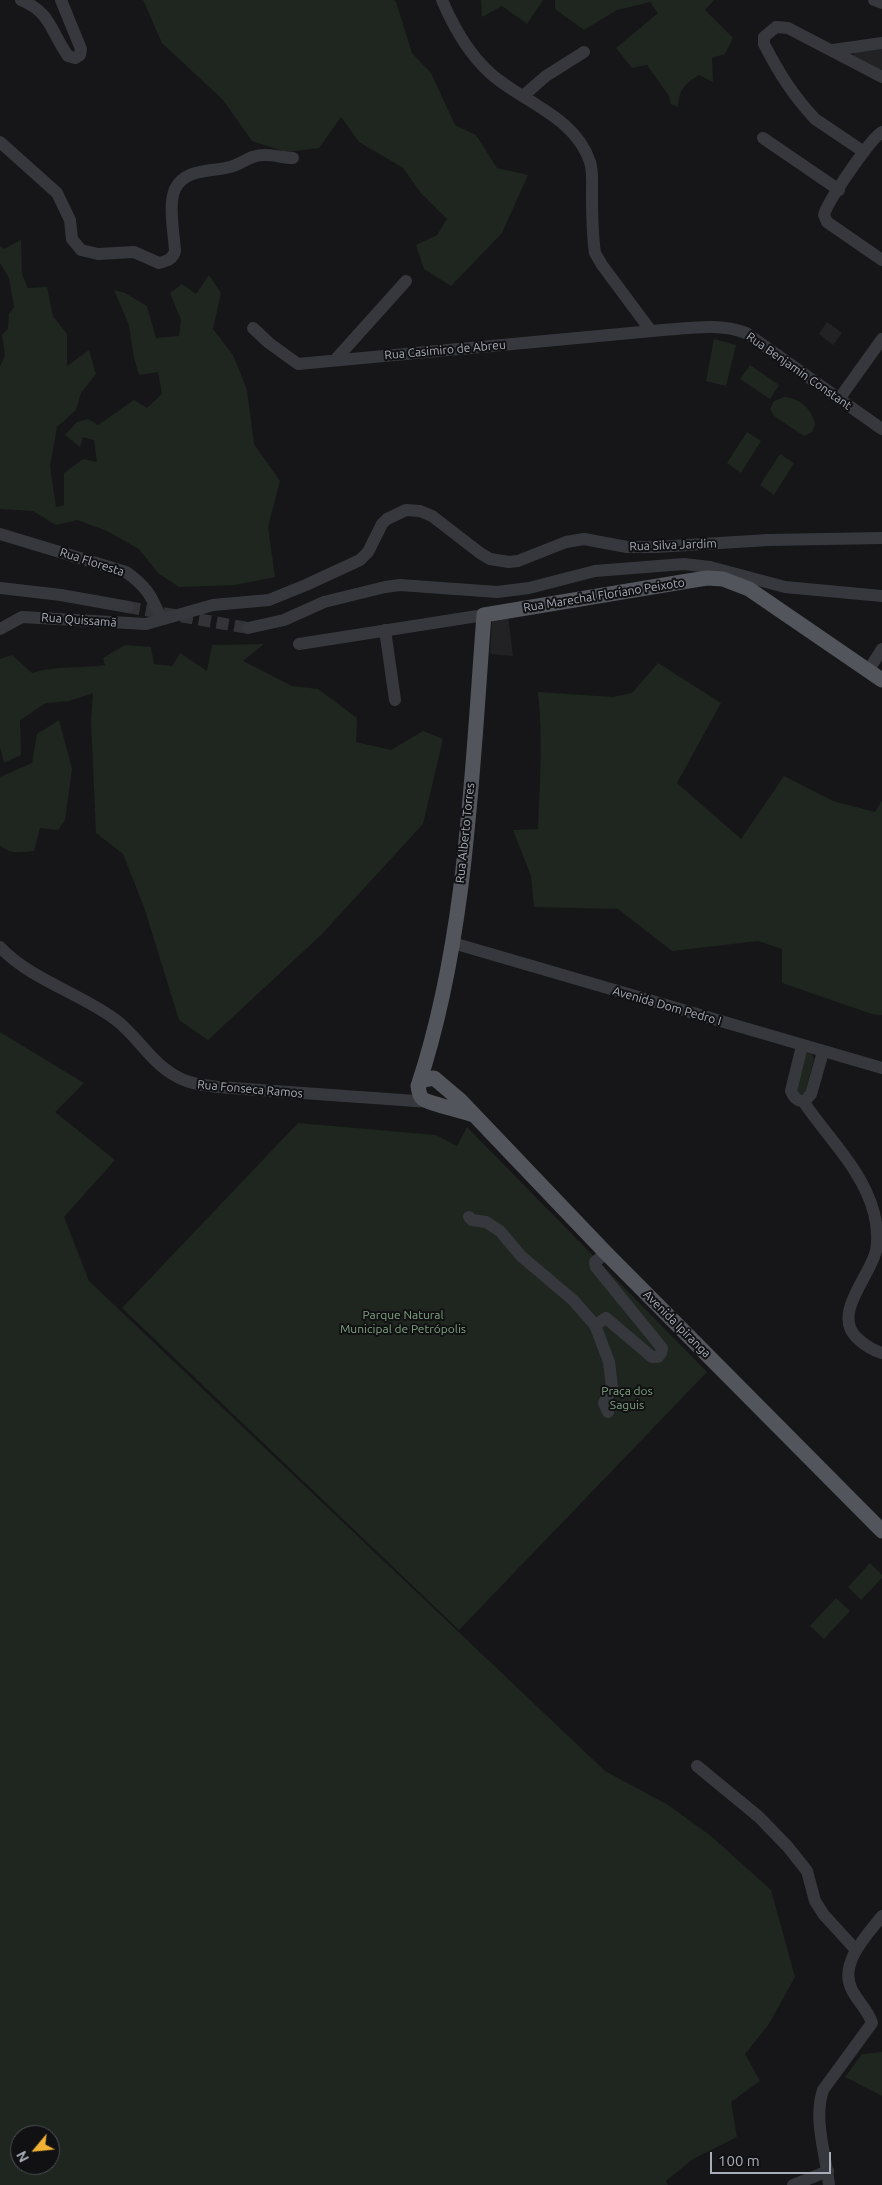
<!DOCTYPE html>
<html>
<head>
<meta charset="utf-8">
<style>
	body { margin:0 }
	#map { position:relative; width:882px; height:2185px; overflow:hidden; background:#161618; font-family:Ubuntu,sans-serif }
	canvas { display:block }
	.north { position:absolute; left:10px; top:2125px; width:50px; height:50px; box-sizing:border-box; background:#111113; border:1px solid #4d4f55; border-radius:50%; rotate:242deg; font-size:14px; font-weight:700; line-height:20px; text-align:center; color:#a8adb8 }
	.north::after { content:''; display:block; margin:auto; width:18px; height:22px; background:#f2b134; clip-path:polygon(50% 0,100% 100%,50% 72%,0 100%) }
	.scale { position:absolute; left:710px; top:2152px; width:121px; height:22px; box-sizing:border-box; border:2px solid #a8adb8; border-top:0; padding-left:6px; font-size:15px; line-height:18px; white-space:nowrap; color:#a8adb8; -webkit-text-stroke:4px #111113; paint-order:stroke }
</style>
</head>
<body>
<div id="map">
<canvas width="882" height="2185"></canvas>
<div class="north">N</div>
<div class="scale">100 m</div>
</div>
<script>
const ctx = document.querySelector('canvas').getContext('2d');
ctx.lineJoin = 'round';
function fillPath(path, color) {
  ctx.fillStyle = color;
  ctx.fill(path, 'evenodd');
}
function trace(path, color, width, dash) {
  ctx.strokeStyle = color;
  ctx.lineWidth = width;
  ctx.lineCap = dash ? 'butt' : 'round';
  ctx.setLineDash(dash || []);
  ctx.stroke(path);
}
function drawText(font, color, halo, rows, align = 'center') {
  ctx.font = font + ' Ubuntu,sans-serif';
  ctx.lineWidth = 4;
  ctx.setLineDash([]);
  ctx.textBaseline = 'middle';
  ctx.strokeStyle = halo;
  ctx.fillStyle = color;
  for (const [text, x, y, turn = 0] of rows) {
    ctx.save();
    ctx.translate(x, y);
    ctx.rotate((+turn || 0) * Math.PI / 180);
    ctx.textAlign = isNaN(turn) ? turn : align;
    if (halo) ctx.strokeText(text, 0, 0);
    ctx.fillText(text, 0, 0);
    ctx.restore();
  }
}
fillPath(new Path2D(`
	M882,46v26l-29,-16 2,-6z
	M827,322l15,11 -9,12 -14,-11z
	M508,615l5,41 -23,-2 2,-33z`), '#222225');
fillPath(new Path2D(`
	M143,0h251l2,2 16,51 19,20 24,52 21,10 21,33 31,7 -26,58 -51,53 -27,-17 -8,-24 21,-10 10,-16 -26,-26 -18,-25 -44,-26 -18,-25 -22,31 -33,4 -34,-11 -29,-41 -61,-57z
	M481,0h62l-16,24 -25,-18 -20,11z
	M555,0h159l-9,10 28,28 -8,16 -13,4 1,24 -14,-7c-15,9 -20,15 -21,32l-7,-3 -2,-8 -22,-31 -15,3 -16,-20 42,-35 -8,-11 -33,8 -33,20 -29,-21z
	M21,240l1,34 6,14 19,-1 6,29 14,18v32l22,-16 7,24 -15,19 -5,17 -19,17 -7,39 6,41 8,-2v-32l19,-14 14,3 -3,-22 -11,-3 -3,10 -15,-12 12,-13 11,-3 10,6 36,-25 13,8 15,-14 -4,-22 -19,3 -5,-17 -5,-33 -15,-35 11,3 22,13 9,32 23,-2 2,-16 -11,-27 12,-9 14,10 13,-19 12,18 -8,36 20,26 14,35 7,54 26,37 -12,46 7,50 -40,8 -56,2 -21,-14 -19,-24 -32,-18 -30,-11 -21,5 -23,-14 -33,-2v-143l5,-10 -3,-21 6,-6 1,-15 5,-7 -5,-29 -9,-15v-17l4,3z
	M714,339l22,6 -10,41 -20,-5z
	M750,365l29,20 -9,14 -30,-20z
	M784,397c16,1 27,11 31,27l-3,8 -8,4 -30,-20 -4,-7 4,-8z
	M747,432l14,9 -20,32 -14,-10z
	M780,454l14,9 -20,32 -14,-10z
	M264,644l-21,17 49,25 26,3 39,29 -1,24 35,8 32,-19 20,8 -20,85 -102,111 -113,105 -29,-20 -35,-113 -21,-53 -27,-21 -5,-112 2,-28 -24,8 -23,2 -26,17 1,35 -17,8 -4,-16v-88l12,-4 20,18c24,-8 49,-4 73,-8l-2,-7 22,-13 26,2 3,17 18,2 8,-13 27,18 5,-26z
	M658,663l63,40 -44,80 64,56 43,-63 49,25 42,11 7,-12v215l-10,-1 -90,-31v-34l-24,-8 -86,10 -54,-42 -84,-2 -3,-31 -18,-46 25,-1c2,-45 5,-92 0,-137l75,5 19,-4z
	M59,720l13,49 -7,51 -7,10 -18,-2 -6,23c-12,1 -25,4 -34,-6v-68l32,-14 5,-29z
	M0,1032l84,51 -29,29 60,48 -51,57 25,64 516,490 63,34 43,31 60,54 24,87 -26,47 -24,30 15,27 -29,21 6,35 -44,22 -27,22 2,4h-668zM20,2135h30v30h-30z
	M807,1053l5,1 2,5 -9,34 -3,2 -6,-1 8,-39z
	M298,1123l138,12 21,11 10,-19 240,245 -248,258 -337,-322z
	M870,1563l12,12v3l-21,22 -13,-13z
	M836,1598l14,13 -26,28 -14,-13z
	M882,2052v44l-37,-19 17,-23z`), '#1e261f');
trace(new Path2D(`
	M128,607l120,21`), '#333438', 12, [12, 6]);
trace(new Path2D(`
	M21,0c31,13 29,31 47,56l7,2 5,-3 1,-6 -20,-49
	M442,0c11,26 27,54 48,73 32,29 85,43 100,89 3,9 2,21 2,31 0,20 0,40 3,60l7,12 49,66
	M874,0l8,3
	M833,50l49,-7
	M523,96l23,-20 38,-24
	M882,132c-11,6 -55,70 -58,83l3,7 55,38
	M763,138l76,52
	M0,142l57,51 13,27 2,19 9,11 17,4 36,-2 25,11c8,-2 14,-4 16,-12 -1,-17 -7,-47 0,-62 10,-21 37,-17 55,-22 12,-3 21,-13 36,-12 9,0 18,3 27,3
	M864,152l-49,-33c-23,-25 -36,-46 -51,-75v-7l12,-10 12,1 94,49
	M253,328l16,15 29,21 365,-34c29,-2 56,-7 83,3l136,96
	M335,360l71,-79
	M839,399l43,-60
	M0,534l126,38c20,14 26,24 35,47
	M0,588l61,7 67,12
	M248,628l36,-8 40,-18 61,-15 15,-2 97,7 32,-4 66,-17 89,-7 26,3 75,20 97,9
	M0,629l22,-12 124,7 67,-19 56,-5 37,-15 54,-25 8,-8 14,-28 5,-5 19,-9 14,1 12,5 48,37 10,6 19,3 9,-1 48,-19 18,-3 43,8h29l112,-7 114,-2
	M385,630l10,70
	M299,644l185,-29
	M868,671l14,-22
	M453,943l429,125
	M0,947c31,33 80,46 116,73 21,16 35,42 58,55 14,9 28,10 44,12l212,15
	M802,1046l-11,45c3,7 7,11 14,10l6,-7 12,-42
	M803,1101c24,36 60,69 71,112 3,12 4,27 2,38 -7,27 -43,62 -20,86 7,7 16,13 26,16
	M469,1217l3,3 14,2 14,9 21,25 52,44 22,25
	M606,1253l-11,9 1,5 66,81 -1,5 -3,4h-6l-46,-39 -11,7 14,37 3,25 -8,16 4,9
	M697,1766l62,51 29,30 19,24 8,30 9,14 32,35
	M793,2185l35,-14
	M829,2185c-3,-31 -16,-65 -6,-95l49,-67c-4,-13 -14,-21 -20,-33 -14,-26 15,-55 30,-74`), '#37383d', 12);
trace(new Path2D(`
	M418,1086c49,-147 54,-317 66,-471l204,-34 19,-3 16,1 26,10 133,91
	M473,1115c-9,-4 -47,-12 -51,-17 -3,-3 -3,-7 -4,-12l5,-6 11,-2 26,22 146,153 276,278`), '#53555c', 15);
drawText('12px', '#a8adb8', '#111113', [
	["Rua Casimiro de Abreu",445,350,-5],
	["Rua Benjamin Constant",799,371,35],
	["Rua Silva Jardim",673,545,-2],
	["Rua Floresta",92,562,18],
	["Rua Marechal Floriano Peixoto",604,595,-9],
	["Rua Quissamã",79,620,4],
	["Rua Alberto Torres",465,833,-84],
	["Avenida Dom Pedro I",667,1006,16],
	["Rua Fonseca Ramos",250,1089,5],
	["Avenida Ipiranga",677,1324,45]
]);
drawText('12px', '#7fa381', '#111113', [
	["Parque Natural",403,1315],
	["Municipal de Petrópolis",403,1329],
	["Praça dos",627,1391],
	["Saguis",627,1405]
]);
</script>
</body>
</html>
